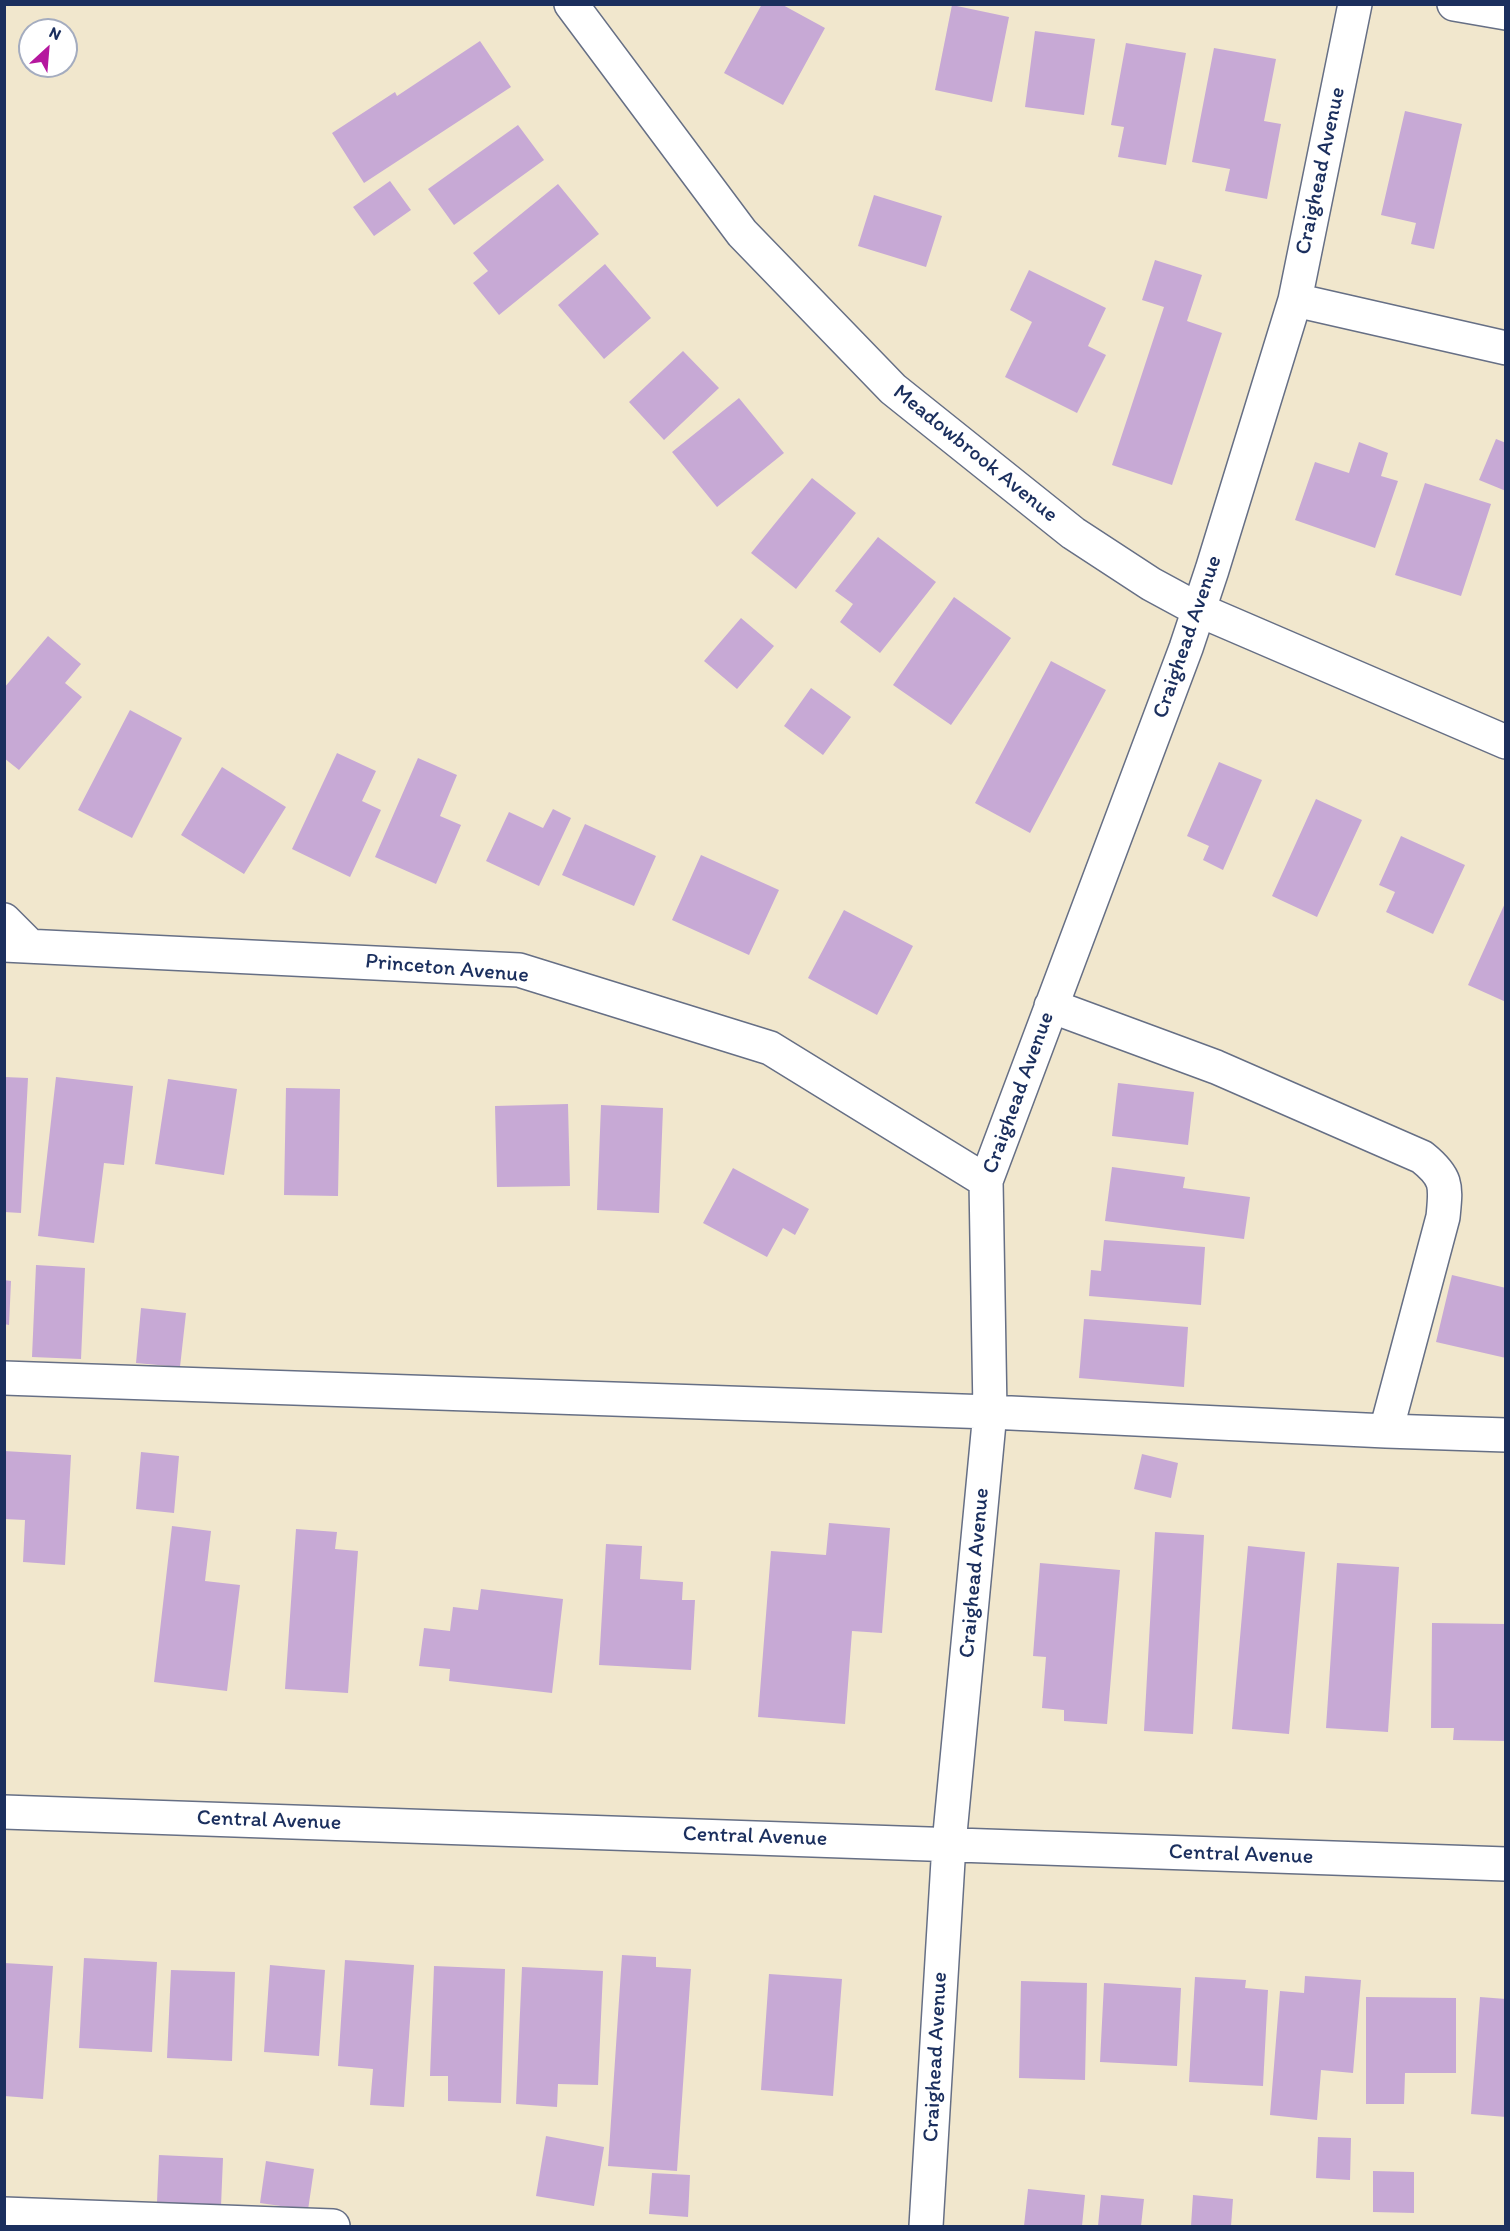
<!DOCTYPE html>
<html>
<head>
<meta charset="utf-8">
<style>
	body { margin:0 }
	#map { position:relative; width:1510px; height:2231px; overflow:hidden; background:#f1e7cd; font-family:Itim,sans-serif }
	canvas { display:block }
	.frame { position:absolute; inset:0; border:6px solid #1b2f5e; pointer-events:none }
	.north { position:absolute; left:18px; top:18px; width:60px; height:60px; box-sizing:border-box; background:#fff; border:2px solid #a4acbf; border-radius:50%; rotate:26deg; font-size:16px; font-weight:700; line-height:24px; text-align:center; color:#1b2f5e }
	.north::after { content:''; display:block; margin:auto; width:21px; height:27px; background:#b5179e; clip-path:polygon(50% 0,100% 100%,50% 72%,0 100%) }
</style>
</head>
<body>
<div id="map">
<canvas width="1510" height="2231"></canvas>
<div class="frame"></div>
<div class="north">N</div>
</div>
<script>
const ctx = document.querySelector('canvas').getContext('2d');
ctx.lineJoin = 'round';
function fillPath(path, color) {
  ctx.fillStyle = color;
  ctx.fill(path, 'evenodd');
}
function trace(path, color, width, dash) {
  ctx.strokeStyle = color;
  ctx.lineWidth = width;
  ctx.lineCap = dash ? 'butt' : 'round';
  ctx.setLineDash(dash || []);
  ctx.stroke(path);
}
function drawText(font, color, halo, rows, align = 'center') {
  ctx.font = font + ' Itim,sans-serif';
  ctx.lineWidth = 5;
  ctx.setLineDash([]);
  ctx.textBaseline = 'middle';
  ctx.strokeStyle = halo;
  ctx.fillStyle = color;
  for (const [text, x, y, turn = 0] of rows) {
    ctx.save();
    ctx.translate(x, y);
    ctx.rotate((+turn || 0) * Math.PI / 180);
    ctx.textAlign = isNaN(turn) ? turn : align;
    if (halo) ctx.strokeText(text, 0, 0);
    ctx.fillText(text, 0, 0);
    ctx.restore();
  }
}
fillPath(new Path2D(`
	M762,4h19l44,24 -42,77 -59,-32z
	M952,5l57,12 -17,85 -57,-12z
	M1035,31l60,8 -11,76 -59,-8z
	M480,41l31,46 -147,96 -32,-50 63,-41 2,4z
	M1126,43l60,10 -20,112 -48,-8 6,-30 -13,-2z
	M1214,48l62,11 -12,62 17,3 -14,75 -42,-8 5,-22 -38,-7z
	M1405,111l57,13 -28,125 -23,-5 5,-21 -35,-8z
	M518,125l26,35 -90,65 -26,-36z
	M390,181l21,29 -37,26 -21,-29z
	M558,184l41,50 -100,81 -26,-32 15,-12 -15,-18z
	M874,195l68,21 -16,51 -68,-21z
	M1155,260l47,15 -15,46 35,12 -50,152 -60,-20 52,-158 -22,-7z
	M605,264l46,54 -47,41 -46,-54z
	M1029,270l77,38 -18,38 18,9 -29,58 -72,-36 27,-55 -22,-12z
	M683,351l36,37 -55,52 -35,-38z
	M739,398l45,55 -67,54 -45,-55z
	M1496,439l10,4v48l-27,-11z
	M1359,442l29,11 -7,23 17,5 -23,67 -80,-28 20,-58 34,11z
	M812,478l44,35 -60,76 -45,-36z
	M1425,483l66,21 -30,92 -66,-21z
	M878,537l58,45 -56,71 -40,-31 13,-18 -18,-13z
	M954,597l57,41 -60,87 -58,-40z
	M741,618l33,28 -37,43 -33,-28z
	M48,636l33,28 -16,19 17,14 -63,73 -15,-12v-70z
	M1051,661l55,29 -76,143 -55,-30z
	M811,688l40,29 -28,38 -39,-29z
	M130,710l52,28 -50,100 -54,-28z
	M337,753l39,18 -14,30 19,9 -31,67 -58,-28z
	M418,758l39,17 -17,41 21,9 -25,59 -61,-27z
	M1219,762l43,18 -39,90 -20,-10 6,-14 -22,-10z
	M222,767l64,40 -42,67 -63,-39z
	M1316,799l46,21 -45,97 -45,-21z
	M553,809l18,9 -32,68 -53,-25 23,-49 34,16z
	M585,824l71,32 -22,50 -72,-31z
	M1401,836l64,29 -32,69 -47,-22 9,-20 -16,-7z
	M701,855l78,35 -30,65 -77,-35z
	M1506,901v101l-38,-17z
	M844,910l69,36 -36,69 -69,-37z
	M4,1077l24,1 -7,135 -17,-1z
	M56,1077l77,9 -9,79 -20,-2 -10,80 -56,-7z
	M168,1079l69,10 -13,86 -69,-11z
	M1118,1083l76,9 -6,53 -76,-9z
	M286,1088l54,1 -2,107 -54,-1z
	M568,1104l2,82 -73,1 -2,-81z
	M601,1105l62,3 -4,105 -62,-3z
	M1112,1167l73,10 -2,11 67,9 -6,42 -139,-18z
	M733,1168l76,41 -14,26 -12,-7 -16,29 -64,-34z
	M1104,1240l101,7 -4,58 -112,-9 2,-26 10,1z
	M36,1265l49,3 -4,91 -49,-2z
	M1452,1275l54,13v70l-70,-16z
	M4,1280l7,1 -2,44 -5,-1z
	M141,1308l45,5 -6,54 -44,-4z
	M1084,1319l104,8 -4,60 -105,-9z
	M4,1451l67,4 -6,110 -42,-3 2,-42 -21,-1z
	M141,1452l38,4 -5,57 -38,-4z
	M1142,1454l36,9 -7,35 -37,-9z
	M829,1523l61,5 -8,105 -30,-2 -7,93 -87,-7 13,-166 55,4z
	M172,1526l39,5 -6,50 35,4 -13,106 -73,-9z
	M296,1529l41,3 -2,17 23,2 -10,142 -63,-4z
	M1155,1532l49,3 -11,199 -49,-3z
	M606,1544l36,2 -2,33 43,3 -1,18h13l-4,70 -92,-5z
	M1248,1546l57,6 -16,182 -57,-5z
	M1040,1563l80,7 -13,154 -43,-3v-11l-22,-2 4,-51 -13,-1z
	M1337,1563l62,4 -11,165 -62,-4z
	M481,1589l82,10 -11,94 -103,-12 1,-12 -31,-3 5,-38 26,3 3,-24 25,3z
	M1432,1623l74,1v117l-53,-1 1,-12h-23z
	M622,1955l34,2v10l35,2 -14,202 -69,-5z
	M84,1958l73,4 -5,90 -73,-4z
	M345,1960l69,5 -10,142 -34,-2 3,-36 -35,-3z
	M4,1963l49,3 -10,133 -39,-3z
	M270,1965l55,5 -6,86 -55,-4z
	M434,1966l71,3 -4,134 -53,-2v-25h-18z
	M522,1967l81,4 -5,114 -40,-1 -1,23 -41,-3z
	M171,1970l64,2 -3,89 -65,-3z
	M769,1974l73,5 -9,117 -72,-6z
	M1305,1976l56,4 -8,93 -32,-3 -4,50 -47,-5 10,-124 24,2z
	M1195,1977l51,3 -1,8 23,2 -5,96 -74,-4z
	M1021,1981l66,2 -2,97 -66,-2z
	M1104,1983l77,5 -4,78 -77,-4z
	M1366,1997l90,1v75h-51l-1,31h-38z
	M1480,1997l26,2v118l-35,-3z
	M546,2136l58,11 -10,59 -58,-10z
	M1318,2137l33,1 -1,42 -34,-2z
	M159,2155l64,3 -2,48 -64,-4z
	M266,2161l48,8 -6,41 -48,-7z
	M1373,2171l41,1v41l-41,-1z
	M652,2173l38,2 -2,42 -39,-3z
	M1028,2189l57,6 -3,31h-58z
	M1101,2195l43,4 -3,27h-43z
	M1193,2195l40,4 -2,27h-40z`), '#c7a9d5');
const minor = new Path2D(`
	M571,4l171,229 151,156 180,144 78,51 48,26 307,132
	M1454,4l52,9
	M1295,300l211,48
	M4,920l26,26
	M4,945l515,25 251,78 216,133
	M1051,1006l165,61 206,90c26,21 24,29 21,60l-57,214
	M4,1378l986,34 396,19 120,4
	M4,1812l1502,52
	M4,2214l329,12
	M926,2226l23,-382 41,-432 -4,-231 200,-533 26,-78 83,-270 60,-296`);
trace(minor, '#666f85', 36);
trace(minor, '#fff', 33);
drawText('22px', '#1b2f5e', '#fff', [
	["Craighead Avenue",1321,171,-78],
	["Meadowbrook Avenue",975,454,39],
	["Craighead Avenue",1188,637,-71],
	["Princeton Avenue",447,969,5],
	["Craighead Avenue",1019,1093,-70],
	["Craighead Avenue",975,1573,-85],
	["Central Avenue",269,1821,2],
	["Central Avenue",755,1837,2],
	["Central Avenue",1241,1855,2],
	["Craighead Avenue",936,2057,-87]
]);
</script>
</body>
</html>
